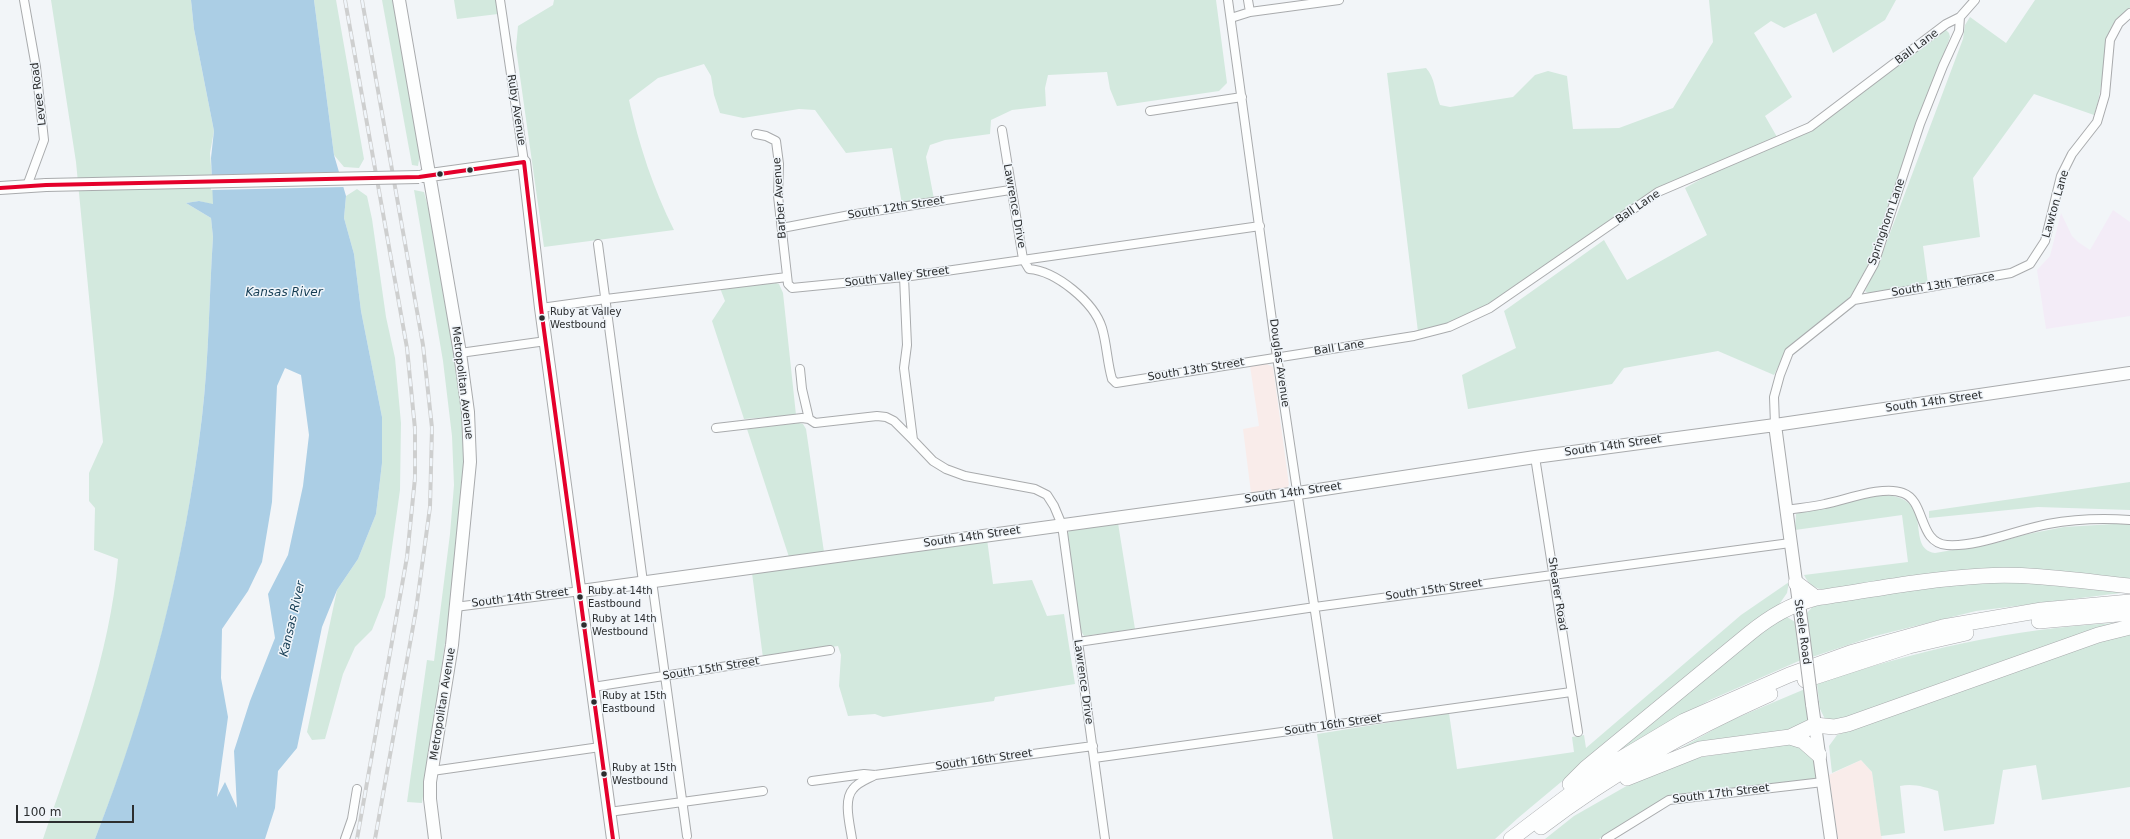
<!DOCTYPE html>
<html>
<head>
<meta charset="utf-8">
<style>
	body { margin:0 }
	#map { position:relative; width:2130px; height:839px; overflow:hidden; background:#f2f5f8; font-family:"DejaVu Sans",sans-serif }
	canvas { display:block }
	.scale { position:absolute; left:16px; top:805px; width:118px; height:18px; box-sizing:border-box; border:2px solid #2c2e2f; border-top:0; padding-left:5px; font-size:12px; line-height:14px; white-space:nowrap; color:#2c2e2f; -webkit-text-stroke:3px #f0f5fa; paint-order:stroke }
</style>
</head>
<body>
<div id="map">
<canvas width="2130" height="839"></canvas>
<div class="scale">100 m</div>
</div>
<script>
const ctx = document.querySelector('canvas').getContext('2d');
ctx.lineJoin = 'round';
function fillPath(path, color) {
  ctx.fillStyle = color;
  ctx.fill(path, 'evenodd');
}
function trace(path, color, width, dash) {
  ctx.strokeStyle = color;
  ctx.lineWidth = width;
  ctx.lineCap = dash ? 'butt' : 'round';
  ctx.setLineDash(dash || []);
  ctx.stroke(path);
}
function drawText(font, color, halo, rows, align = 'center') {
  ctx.font = font + ' "DejaVu Sans",sans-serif';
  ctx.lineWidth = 3;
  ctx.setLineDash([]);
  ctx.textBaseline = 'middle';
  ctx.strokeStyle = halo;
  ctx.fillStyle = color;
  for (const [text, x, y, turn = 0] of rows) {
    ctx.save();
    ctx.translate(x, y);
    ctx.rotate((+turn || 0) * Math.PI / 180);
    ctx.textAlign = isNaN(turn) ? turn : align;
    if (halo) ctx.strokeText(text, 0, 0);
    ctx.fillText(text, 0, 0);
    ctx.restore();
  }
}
fillPath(new Path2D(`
	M1267,364l6,3 16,118 -3,3 -35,5 -8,-64 16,-3 -9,-60z
	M1861,760l11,12 10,67h-44l-9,-64z`), '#f9ecea');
fillPath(new Path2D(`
	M2113,210l17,12v94l-84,13 -9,-59 13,-14 11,-43 11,23 6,6 12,8z`), '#f3ecf7');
fillPath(new Path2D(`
	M51,0h140l3,29 20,102 -4,22 4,52 -15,-4 -13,2 25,15 2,19c-4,60 -4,121 -11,180 -17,144 -53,287 -107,422h-52c31,-90 67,-184 75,-280l-24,-9 1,-42 -6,-7v-28l14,-31 -27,-280z
	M314,0h22l28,159 -5,9 -15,-1 -10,-12z
	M382,0h11l27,154 -2,12 -6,-1z
	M454,0h42l2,14 -41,5z
	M554,0h662l11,83 -8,8 -102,15 -7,-17 -3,-17 -59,3 -3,13 1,18 -34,4 -21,10 -1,14 -45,6 -15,5 -4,12 8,42 -32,5 -10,-56 -46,5 -31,-43 -16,-1 -56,9 -23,-5 -6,-18 -3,-19 -7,-12 -46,14 -29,22c10,45 24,88 45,130l-130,17 -28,-199 2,-22 35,-21z
	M1709,0h187l-11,20 -52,33 -17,-40 -32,15 -13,-7 -17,12 38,64 -27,19 12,21 -123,54 -163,113 -46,22 -27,6 -31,-259 39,-5c9,9 9,25 14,37l10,2 63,-10 22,-22 13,-4 19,5 6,53 46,-1 54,-20 40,-66z
	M2035,0h95v9c-30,26 -23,71 -36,106l-60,-21 -61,84 7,59 -57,9 5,38 -60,9 -3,-2 16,-34 82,-218 2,-14 5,-8 36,26z
	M1946,30l3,3 1,4 -79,222 -14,27 -5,9 -7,7 -62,55 -9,18 -56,-24 -94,17 -12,16 -144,25 -6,-34 54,-27 -12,-37 100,-71 23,40 80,-45 -22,-47 36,-20 81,-34 140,-103z
	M357,189l10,7 5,23 14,98 9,41 6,65 -1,67 -15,107 -13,33 -17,17 -12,27 -18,65 -13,1 -5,-8 30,-142 21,-31 18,-45 6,-51v-46l-21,-106 -7,-57 -10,-36 2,-22z
	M414,190l10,2 8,30 21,124 8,60 3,50 -8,110 -34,237 -15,-1 20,-142 7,1 16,-127 4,-49 -2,-49 -9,-75z
	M776,283l3,1 4,9 13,122 -52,4 -32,-98 13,-20 -5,-13z
	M799,423l4,1 3,5 18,123 -35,5 -42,-128z
	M2130,482v28l-92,-3 -109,11v-7z
	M1881,495c58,1 22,53 54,58l65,-11 23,-7 41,-8 66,-4v59l-94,-10 -209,18c-12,-1 -18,-5 -23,-15l104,-13 -6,-47 -107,15 1,-16 3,-1z
	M1118,523l17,106 -51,7 -3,-5 -14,-97 4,-5z
	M987,539l6,45 39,-4 15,36 17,-2 11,70 -80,13 -1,4 -111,16 -8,-3 -27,2 -9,-30 2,-31 -3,-9 -75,12 -11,-85z
	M1999,580l130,12 -153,19 -101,25 -63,21 -5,-44 7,-8 24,-6z
	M1789,582l-2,11 -9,13 -132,105 -128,107 -23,21h-162l-16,-105 132,-21 8,56 117,-17 -2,-15 12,-2 2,13 155,-133z
	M1787,617l8,5 6,38 -91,40 -98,55 139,-119z
	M2116,623l-273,98 -18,-2 -5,-10 -3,-25c97,-33 196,-56 299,-61z
	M2130,633v154l-88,13 -6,-35 -33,5 -9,54 -50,7 -6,-40c-13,-4 -25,-8 -38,-5l5,47 -24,3 -9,-64 -11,-12 -29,13 -3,-27 8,-11 210,-76z
	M1805,689l3,30 -2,3 -16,10 -118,21 55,-31z
	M1790,743l7,1 18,12 3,20 -2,3 -156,23 -61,37h-54l29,-23 56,-32 66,-26z`), '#d3e9de');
fillPath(new Path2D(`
	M191,0h123l20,155 12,41 -2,22 10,36 7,57 21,106v46l-6,51 -18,45 -21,31 -15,37 -25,121 -19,23 -3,37 -10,31h-170c53,-135 90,-278 107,-422 7,-59 7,-120 11,-180l-2,-19 -25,-15 13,-2 14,3 -2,-46 3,-27 -20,-102zM285,368l16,7 8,60 -6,51 -15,69 -20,39 7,44 -25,63 -16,50 3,57 -12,-26 -8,15 11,-80 -7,-39 1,-49 26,-38 14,-29 10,-60 5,-116z`), '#abcee5');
fillPath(new Path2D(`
	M341,172l4,15 -134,3 -1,-15z`), '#f2f5f8');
const street = new Path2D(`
	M24,0l12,67 8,73 -17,46
	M500,0l24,162
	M1228,0l49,357 55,368
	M1248,0l2,12
	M1231,18l19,-6 89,-12
	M1150,111l92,-14
	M1002,130l21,129 6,10c27,2 65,33 73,59 5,17 5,34 10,51l4,4 298,-47 35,-9 41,-19 168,-116 152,-65 136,-103 14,-7 15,-17
	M756,134l10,2 10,5 3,23 -1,32 10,88 4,4 112,-11 356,-51
	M782,228l68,-13 160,-25
	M598,244l45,338
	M904,277l3,68 -3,23 9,72 20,21 13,8 19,7 70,13 12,6 7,11 8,19 43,314
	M1854,300l157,-27 19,-9 15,-23 16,-65 11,-22 25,-32 8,-27 5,-55 9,-17 11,-10
	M541,308l65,-9 181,-22
	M460,353l86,-12
	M800,369l2,20 7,30
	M1775,425l-1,-28 6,-22 9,-23 65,-52 20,-36 46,-140 23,-58 16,-35 1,-14
	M716,428l86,-10 7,1 6,4 62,-7 9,1 8,4 19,19
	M1535,457l43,275
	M1786,510c13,-2 26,-3 39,-6 21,-4 58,-19 78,-11 23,8 15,50 44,52 32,2 69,-15 101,-21 27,-5 55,-6 82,-4
	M652,581l35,255
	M455,607l126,-16
	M1078,642l237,-35 475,-64
	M593,687l237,-37
	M1094,758l477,-66
	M432,771l168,-24
	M812,781l52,-7 11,1 218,-29
	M609,812l154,-21
	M345,839l7,-20 5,-30
	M852,839c-2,-14 -9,-39 1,-50 5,-7 15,-10 22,-14
	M1606,839l63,-39 154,-18`);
const secondary = new Path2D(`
	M399,0l61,353 8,59 2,50 -18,183 -22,137v17l5,40
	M423,176l101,-14 17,146 72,531
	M0,188l46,-3
	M1775,425l29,216
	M581,591l717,-98 237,-36 240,-32 355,-52
	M1812,704l19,135`);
const highway = new Path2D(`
	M1796,583l20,15
	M2039,621l91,-8
	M1805,680l104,-34 57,-13
	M1790,737l13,4 16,14
	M1627,778l73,-29 90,-12 25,-12 19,2 14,-3 250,-89 32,-8
	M1570,784l16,-16 164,-135c21,-17 40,-28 66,-35 55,-8 110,-19 166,-22 49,-3 99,5 148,10
	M1541,827c70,-53 148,-97 229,-133
	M1511,839l91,-69 82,-49 105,-46 61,-22 93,-26 99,-17 88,-8`);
trace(street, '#a9abad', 10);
trace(secondary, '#a9abad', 14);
trace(highway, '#a9abad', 16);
trace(street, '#fdfefe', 8);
trace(secondary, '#fdfefe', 12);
trace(highway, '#fdfefe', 15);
const rail = new Path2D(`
	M345,0l62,348 8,81v49l-8,79 -50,282
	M362,0l61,345 9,83 -2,79 -14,103 -41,229`);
trace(rail, '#cecfcf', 4);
trace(rail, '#f0f5fa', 2.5, [8]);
const secondaryBridge = new Path2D(`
	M46,185l373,-8
	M1804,641l8,63`);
trace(secondaryBridge, '#a9abad', 14, []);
trace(secondaryBridge, '#fdfefe', 12);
trace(new Path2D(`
	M524,162l17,146 72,531
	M0,188l46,-3 373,-8 105,-15`), '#e4002b', 4);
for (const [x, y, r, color] of [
	[470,170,3.5,"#2c2e2f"],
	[440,174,3.5,"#2c2e2f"],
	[542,318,3.5,"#2c2e2f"],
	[580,597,3.5,"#2c2e2f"],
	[584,625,3.5,"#2c2e2f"],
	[594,702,3.5,"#2c2e2f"],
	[604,774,3.5,"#2c2e2f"]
]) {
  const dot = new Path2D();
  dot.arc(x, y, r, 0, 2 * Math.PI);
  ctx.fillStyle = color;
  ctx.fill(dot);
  trace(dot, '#f0f5fa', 1.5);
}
drawText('10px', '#2c2e2f', '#f0f5fa', [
	["Ruby at Valley",550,312],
	["Westbound",550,325],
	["Ruby at 14th",588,591],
	["Eastbound",588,604],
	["Ruby at 14th",592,619],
	["Westbound",592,632],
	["Ruby at 15th",602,696],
	["Eastbound",602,709],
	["Ruby at 15th",612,768],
	["Westbound",612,781]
], 'left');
drawText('11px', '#2c2e2f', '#f0f5fa', [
	["Ball Lane",1917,47,-37],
	["Levee Road",39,94,-97],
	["Ruby Avenue",516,110,81],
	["Barber Avenue",780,198,-94],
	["Lawton Lane",2056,204,-74],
	["Lawrence Drive",1014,206,80],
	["Ball Lane",1638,207,-34],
	["South 12th Street",896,208,-9],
	["Springhorn Lane",1887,222,-71],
	["South Valley Street",897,277,-7],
	["South 13th Terrace",1943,285,-9],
	["Ball Lane",1339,348,-9],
	["Douglas Avenue",1279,363,82],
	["South 13th Street",1196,370,-9],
	["Metropolitan Avenue",462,383,83],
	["South 14th Street",1934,402,-8],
	["South 14th Street",1613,446,-8],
	["South 14th Street",1293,493,-8],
	["South 14th Street",972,537,-8],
	["South 15th Street",1434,590,-8],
	["Shearer Road",1557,594,81],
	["South 14th Street",520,598,-7],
	["Steele Road",1802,632,82],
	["South 15th Street",711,669,-9],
	["Lawrence Drive",1083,682,82],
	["Metropolitan Avenue",443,704,-81],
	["South 16th Street",1333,725,-8],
	["South 16th Street",984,760,-8],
	["South 17th Street",1721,794,-7]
]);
drawText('italic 12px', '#143c53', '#f0f5fa', [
	["Kansas River",284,293],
	["Kansas River",293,619,-77]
]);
</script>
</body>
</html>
